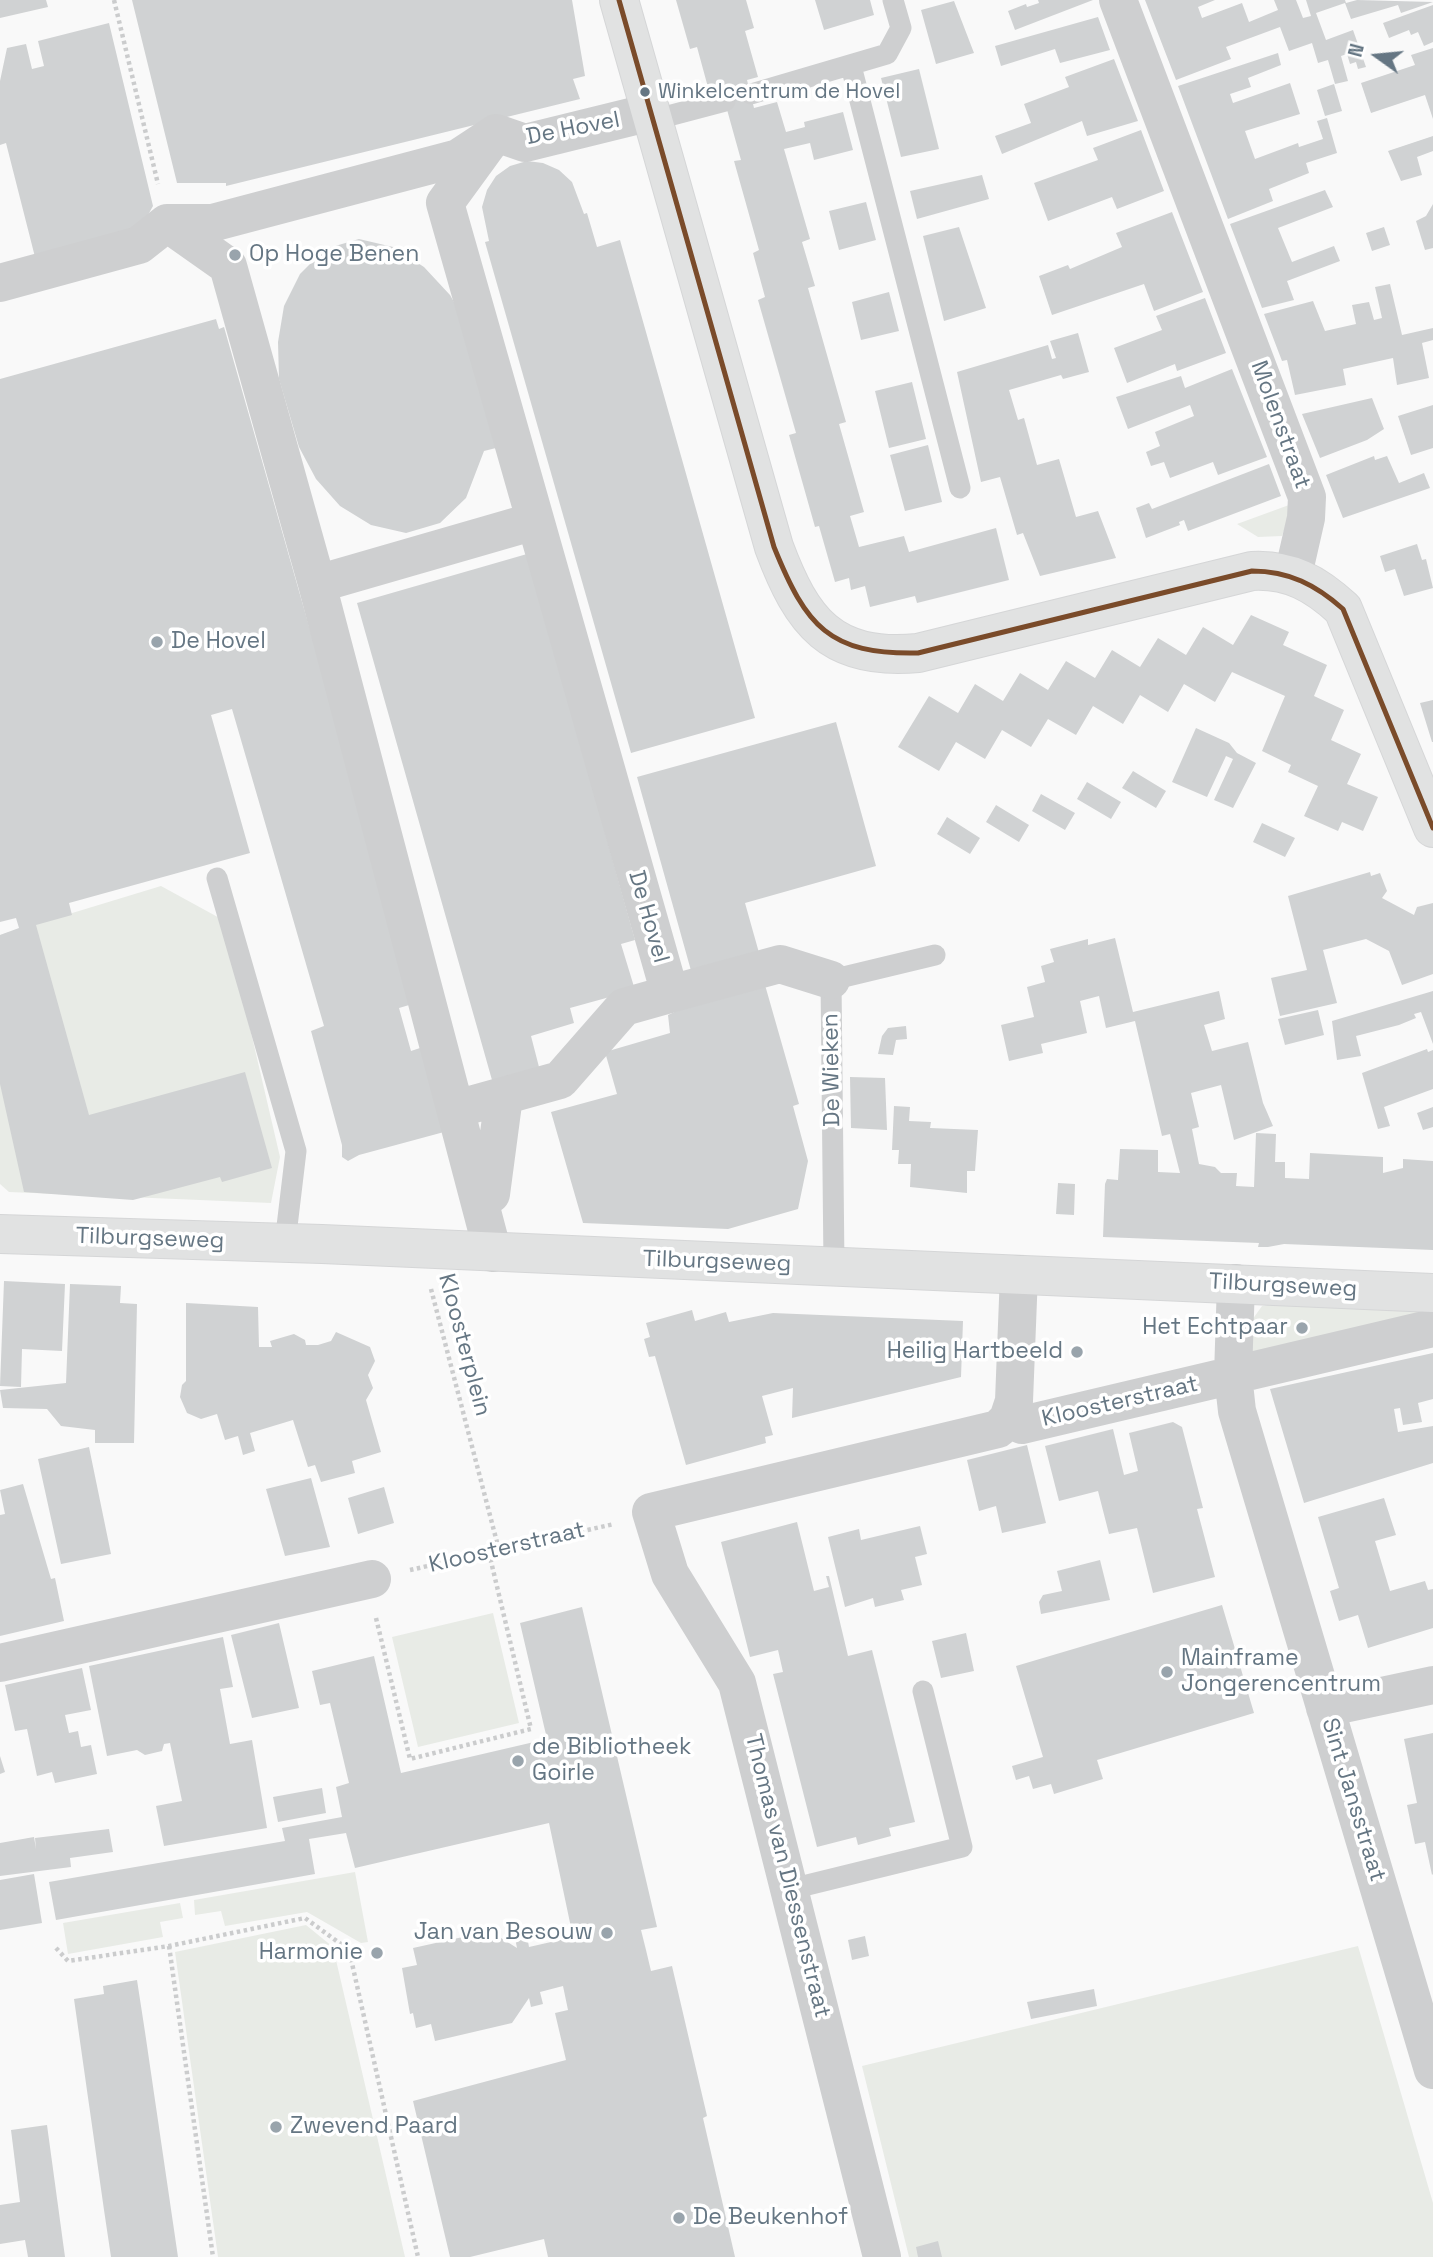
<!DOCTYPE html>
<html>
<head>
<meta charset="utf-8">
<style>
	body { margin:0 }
	#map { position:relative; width:1433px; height:2257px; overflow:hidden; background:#f9f9f9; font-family:"Space Grotesk",sans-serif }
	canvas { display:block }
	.north { position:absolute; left:1342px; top:21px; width:70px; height:70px; -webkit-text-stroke:5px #fff; paint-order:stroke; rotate:285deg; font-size:19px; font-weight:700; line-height:28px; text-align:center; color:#657683 }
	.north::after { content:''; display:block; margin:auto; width:24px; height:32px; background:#657683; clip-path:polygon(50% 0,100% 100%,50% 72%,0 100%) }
</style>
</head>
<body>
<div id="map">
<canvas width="1433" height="2257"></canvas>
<div class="north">N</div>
</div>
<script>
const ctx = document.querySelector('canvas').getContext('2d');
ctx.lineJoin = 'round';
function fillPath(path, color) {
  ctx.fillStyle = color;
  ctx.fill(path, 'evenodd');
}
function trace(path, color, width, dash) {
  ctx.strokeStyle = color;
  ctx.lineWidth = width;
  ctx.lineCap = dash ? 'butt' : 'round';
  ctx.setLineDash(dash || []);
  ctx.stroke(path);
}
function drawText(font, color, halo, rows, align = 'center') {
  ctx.font = font + ' "Space Grotesk",sans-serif';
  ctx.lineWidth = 7;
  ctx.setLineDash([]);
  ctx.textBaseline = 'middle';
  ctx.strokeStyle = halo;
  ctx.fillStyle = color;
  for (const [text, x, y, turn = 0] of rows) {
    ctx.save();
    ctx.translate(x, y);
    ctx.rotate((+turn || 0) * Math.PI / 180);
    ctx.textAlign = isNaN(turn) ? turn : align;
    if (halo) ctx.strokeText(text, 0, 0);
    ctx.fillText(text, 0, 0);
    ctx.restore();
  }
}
fillPath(new Path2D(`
	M1289,505l3,4 -10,27 -24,1 -21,-13z
	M161,886l64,35 55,236 -9,46 -262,-11 -9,-8v-249z
	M1262,1306l6,-1 160,6 -177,48 1,-39z
	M493,1613l26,110 -101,24 -26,-110z
	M355,1872l13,70 -7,1 -54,-31 -82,14 -4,-15 -26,4 -1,-15z
	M180,1903l3,15 -23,4 3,15 -95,17 -5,-31z
	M306,1925l27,22 72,310h-187l-43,-305z
	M1358,1946l75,257v54h-524l-47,-191z`), '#e8ebe6');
fillPath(new Path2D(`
	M0,0h46l2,7 -48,11z
	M132,0h440l13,76 -12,3 7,20 -354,87v-3h-49z
	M676,0h70l8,28 -9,3 13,46 -11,3 7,28 23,-6 9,30 19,-5 -1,-5 39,-10 10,38 -39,10 -4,-17 -26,6 26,90 -8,3 13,44 -7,2 38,134 -7,2 25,88 -14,4 9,31 45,-11 5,16 87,-24 13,52 -92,23 -2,-7 -45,11 -5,-21 -14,4 -2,-12 -14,4 -16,-56 -4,1 -26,-92 7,-2 -38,-133 7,-3 -12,-44 6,-3 -25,-89 7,-1 -20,-72 -12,3 -12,-44 -7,2z
	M815,0h55l4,15 -50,15z
	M1038,0h55l-78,30 -7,-19 18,-7 1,3 12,-4z
	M1145,0h70l-17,7 4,11 40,-15 7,19 29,-12 -4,-10h22l7,18 8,-2 -5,-16h39l1,3 11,-3 76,2 -32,11 -3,-8 -47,14 -6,-16 -29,10 10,27 27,-10 13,37 -8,2 -2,-7 -6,2 -3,-10 -6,2 7,25 -13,3 -7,-24 -10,3 -6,-20 -23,8 -9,-24 -54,20 5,12 -55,21z
	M954,1l20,52 -38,11 -15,-54z
	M1433,5v37l-9,4 -6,-14 -7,3 -2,-5 -20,8 -6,-15z
	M1098,17l12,33 -50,13 -5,-14 -54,17 -6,-20z
	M109,23l44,183 -14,25 -104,26 -29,-114 -6,2v-64l7,-33 19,-4 6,25 12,-3 -6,-25z
	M1433,48v71l-8,-24 -54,18 -10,-30 54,-18 -4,-10z
	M1278,53l3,12 -33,13 3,9 -21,7 3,9 57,-20 10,31 -55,17 10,28 43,-16 1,4 24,-8 -6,-18 10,-3 10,35 -31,10 3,10 -40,16 4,12 -45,18 -50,-133z
	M1114,59l24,62 -51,15 -5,-15 -80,33 -7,-18 36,-13 -7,-19 45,-17 -4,-10z
	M919,69l20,80 -38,8 -20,-79z
	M1334,84l8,27 -17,5 -8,-26z
	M1141,130l23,61 -47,18 -5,-12 -64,24 -14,-38 64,-23 -5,-12z
	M1433,136v15l-16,6 5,18 -21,6 -13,-30z
	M527,161l16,2 16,7 13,12 12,32 3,-1 10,34 23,-7 135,478 -124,35 -146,-511 4,-1 -7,-34 5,-17 9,-14 14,-10z
	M982,175l7,24 -72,20 -7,-28z
	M1325,190l8,17 -55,21 14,34 42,-16 6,15 -53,20 7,19 -32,8 -32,-84z
	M866,202l10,38 -37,10 -10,-39z
	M1433,204v44l-8,2 -9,-29 10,-5z
	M1172,212l31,80 -49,19 -10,-27 -92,31 -13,-39 29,-11 2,4 52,-22 -6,-14z
	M959,227l27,81 -42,13 -21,-85z
	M1384,227l6,18 -18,6 -6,-18z
	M359,239l34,8 31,20 26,28 17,30 33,122 -16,4 -18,47 -26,25 -34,10 -35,-8 -31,-19 -24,-27 -17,-32 -20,-68 -1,-37 6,-36 16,-32 25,-25z
	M1390,284l12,51 31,-7v12l-11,3 7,35 -32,7 -4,-27 -50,11 3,16 -51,10 -8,-35 -5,1 -18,-47 49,-13 12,30 31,-7 -4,-19 17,-3 5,18 8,-2 -7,-31z
	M889,292l10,39 -38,9 -9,-38z
	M1205,298l21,55 -49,18 -2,-7 -48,19 -13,-35 48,-18 -6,-14z
	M216,319l3,10 5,-2 192,676 -17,5 12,43 12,-4 21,85 -85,23 -11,6 -6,-4v-12l-31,-114 13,-5 -92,-317 -21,6 39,138 -181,50 3,12 -36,10 53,190 156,-43 27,96 -50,14 -2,-5 -87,23 -109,-8 -24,-108v-149l19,-7 -3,-10 -16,4v-543z
	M1078,333l11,39 -26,7 -2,-4 -52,15 9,30 6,-2 13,47 22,-6 17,58 22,-6 18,47 -76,18 -17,-43 -6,2 -17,-58 -19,5 -24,-110 91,-27 4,14 4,-1 -6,-17z
	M1232,369l35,88 -49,18 -5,-13 -43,16 -6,-16 -13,4 -5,-14 14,-6 -5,-14 39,-16 -4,-11 -62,24 -12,-32 65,-21 4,12z
	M912,382l14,57 -37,9 -14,-57z
	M1372,398l12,31 -17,11 -47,18 -18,-44z
	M1433,405v43l-22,7 -13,-39z
	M928,445l14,57 -37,9 -15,-56z
	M1374,456l1,4 12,-4 12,27 25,-10 6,15 -87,30 -17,-43z
	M1269,464l12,32 -93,35 -4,-11 -5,2 1,3 -34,13 -10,-30 13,-5 3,6z
	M1417,544l5,16 4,-1 7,29 -29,8 -9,-27 -10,3 -5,-16z
	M527,554l108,386 -14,4 14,46 -65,18 4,15 -43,13 8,31 -47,13 -135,-477z
	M1251,615l38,17 -6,13 44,20 -13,31 30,14 -13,30 30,14 -14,30 31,13 -15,34 -21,-9 -4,9 -34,-15 14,-30 -30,-14 3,-7 -29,-14 23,-55 -53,-24 -17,30 -31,-18 -16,28 -28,-17 -17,29 -30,-18 -17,29 -28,-16 -17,28 -29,-17 -17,29 -29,-17 -17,29 -41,-24 31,-51 29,17 17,-29 28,17 17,-28 28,17 18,-29 29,17 17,-28 28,17 18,-29 28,17 17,-28 30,18z
	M1433,700v42h-1l-12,-39z
	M836,722l40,144 -131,37 18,64 -68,18 -58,-208z
	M1196,728l33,15 8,10 19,10 -23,45 -19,-8 19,-41 -7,-3 -19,41 -35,-15z
	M1133,771l33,20 -10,17 -34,-20z
	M1087,782l34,20 -10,17 -34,-20z
	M1041,794l34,19 -10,17 -33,-19z
	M996,805l33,20 -10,17 -33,-20z
	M947,817l33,21 -10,16 -33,-20z
	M1262,823l33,15 -10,19 -32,-15z
	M1370,872l1,4 9,-3 7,18 -5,7 32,17 3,-8 16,-4v71l-31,11 -13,-34 -23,-12 -43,11 14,53 -57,13 -9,-38 36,-8 -19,-74z
	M1115,938l18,74 86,-21 6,28 -21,6 8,26 36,-9 15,61 10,23 -39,14 -13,-55 -30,8 8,34 -7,2 7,35 16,3 6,6h16l-1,13 18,1 2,-54 20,1 -1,28h10v16l24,1 1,-26 73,4v16l20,-5v-9l30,2v89l-149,-6 -16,3h-10l1,-4 -156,-6 2,-53 2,-5 11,1 2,-31 38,1v22l22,1 -10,-39 -8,2 -27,-115 -29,7 -7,-32 -19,5 7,32 -46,11 2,9 -34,8 -8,-36 33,-8 -7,-30 18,-5 -4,-16 13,-4 -4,-13 38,-10v6z
	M761,971l38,133 -6,2 15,55 -10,48 -70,20 -145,-6 -32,-111 66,-18 -12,-42 65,-19 -2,-18z
	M1433,991v53l-12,-32 -7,2 2,4 -17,7 -43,11 5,20 -24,4 -5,-39z
	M1318,1010l6,25 -39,10 -7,-26z
	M906,1026l1,13 -11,1 -3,15 -15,-1 4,-18 6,-8z
	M1427,1049l1,3 5,-2v39l-49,18 6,19 -12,3 -16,-56z
	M850,1077l35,1 2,52 -36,-2z
	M894,1106l16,1 -1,14 22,1 -1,6 48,2 -3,41h-8v22l-57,-6 1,-23h-13l1,-14h-7z
	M1433,1107v20l-10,3 -6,-17z
	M1058,1183l17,1 -1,31 -18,-1z
	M4,1281l61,3 -3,67 -40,-2 -1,38 -21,-1z
	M70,1284l51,2 -1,17 17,1 -3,139h-39v-13l-34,-4 -14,-17 -44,-1 -3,-18 66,-7z
	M186,1303l72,4 1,40h13l-2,-6 24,-7 11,6 1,5h12l13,-4 5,-9 34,15 5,14 -7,14 5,13 -7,12 15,52 -29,9 3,12 -34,9 -6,-17 -7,2 -15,-47 -43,13 5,18 -12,4 -5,-19 -13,4 -8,-26 -16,5 -14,-6 -7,-16 2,-12 4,-4z
	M692,1310l3,11 31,-9 3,10 44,-9 190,8 -2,56 -169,41 1,-30 -31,8 11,39 -8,2 1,6 -80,22 -31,-109 -6,1 -5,-18 6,-2 -4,-14z
	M1433,1353v46l-15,4 4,19 -19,3 -3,-17 -6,1 4,23 35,-6v37l-129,40 -34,-114z
	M1173,1422l9,5 21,81 -6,1 18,68 -62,16 -16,-65 -28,6 -11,-43 -39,10 -14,-55 68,-17 11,46 14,-4 -9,-38z
	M1027,1445l19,78 -44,10 -6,-27 -17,5 -12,-51z
	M89,1447l22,107 -50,10 -23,-105z
	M311,1478l19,69 -45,9 -19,-67z
	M23,1484l28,95 4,-1 9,43 -64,15v-121l5,-1 -5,-24z
	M384,1487l10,36 -36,11 -10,-36z
	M1384,1498l12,37 -21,6 15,50 35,-10 3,9 5,-1v39l-65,20 -10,-33 -19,6 -9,-30 9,-3 -21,-71z
	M797,1522l17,69 15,-4 -3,-11h3l19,80 24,-6 43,172 -26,6 2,8 -33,9 -2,-8 -39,10 -44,-173 10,-2 -5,-22 -28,7 -29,-115z
	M920,1526l7,28 -12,3 7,28 -21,5 3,10 -29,7 -2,-9 -28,9 -17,-70 31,-8 2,11z
	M1100,1560l10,40 -69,14 -2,-12 4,-7 19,-4 -5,-20z
	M1222,1605l32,108 -157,47 6,19 -49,15 -3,-10 -18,5 -4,-13 -13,4 -4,-14 31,-9 -27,-91z
	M582,1607l75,320 -16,3 5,20 5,21 21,-5 35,150 -4,2 32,139h-187l-4,-18 -74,18h-20l-37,-156 153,-41 -11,-47 13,-3 -5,-24 -23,6 3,12 -12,3 -2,-9 -17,25 -77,18 -4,-17 -15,4 -3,-15 -3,1 -8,-46 15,-3 -4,-17 77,-17 27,17 -2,-10 12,-2 2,11 44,-10 -24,-114 -194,45 -9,-35 -37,6 6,35 -259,46 -7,-38 236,-41 -3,-13 60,-11 -6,-30 13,-4 -19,-80 -10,2 -8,-34 62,-15 27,117 146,-34 -27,-116z
	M279,1623l20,85 -47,10 -21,-83z
	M966,1633l8,38 -33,7 -9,-37z
	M223,1637l10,50 -13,2 10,55 22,-4 15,88 -103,18 -8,-40 26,-5 -12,-58 -6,1 -2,7 -17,4 -8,-5 -30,6 -18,-90z
	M82,1668l9,42 -26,5 4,18 9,-2 3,16 10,-2 6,29 -42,9 -3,-11 -15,4 -10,-47 -12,2 -10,-46z
	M1433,1733v141l-1,1 -7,-33 -10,2 -8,-39 10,-2 -13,-64z
	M0,1756l5,16 -5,2z
	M322,1788l4,25 -48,9 -5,-25z
	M109,1829l4,23 -43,6 1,9 -71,9v-33l34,-6 2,12 -1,-11z
	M34,1874l8,49 -42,7v-50z
	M865,1936l4,20 -17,4 -4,-20z
	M137,1980l8,52 33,225h-67l-7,-47 -30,-211 30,-5 -1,-8z
	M1094,1989l3,17 -66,13 -4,-17z
	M47,2125l18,132h-37l-3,-17 -25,4v-39l20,-3 -9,-72z
	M938,2241l4,16h-24l-2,-10z`), '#d0d2d3');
const secondary = new Path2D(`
	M619,0l155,547c28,75 57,114 144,106l334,-82c38,-2 64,13 91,38l90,219
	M0,1234l322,10 1111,49`);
trace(secondary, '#d5d6d7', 40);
trace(new Path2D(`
	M114,0l44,184
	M431,1289l68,261
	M410,1570l204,-46
	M376,1618l34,141 121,-30 -42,-176
	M169,1946l44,311
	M56,1948l12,13 101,-15 136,-28 44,32 69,307`), '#cbcccd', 4.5, [3.5, 3.5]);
trace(new Path2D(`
	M851,66l109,422
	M751,94l136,-40 14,-26 -8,-28
	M653,120l72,-19
	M217,878l79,273 -11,92
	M834,1267l-3,-287 104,-25
	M791,1889l171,-42 -39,-156`), '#cecfd0', 21);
trace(new Path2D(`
	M1118,0l189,497 -1,21 -13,57
	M496,133l29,10 126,-31
	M167,223l61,43 89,318 176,669
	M0,283l139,-38 28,-22h45l246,-65 38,-25 -51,70 225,791 -46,13 -64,73 -104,29
	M317,584l218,-63
	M670,994l110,-30 51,16
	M479,1196l12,-2 13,-98
	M1236,1283l-3,92 4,36 196,659
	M1008,1419l14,6 411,-97
	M0,1663l372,-84
	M1325,1708l108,-23
	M882,2257l-145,-574 -67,-109 -19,-62 347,-83 10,-10 6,-18 5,-127`), '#cecfd0', 38);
trace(secondary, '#e1e2e2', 38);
trace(new Path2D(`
	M619,0l155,547c32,79 55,108 144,106l334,-82c37,0 64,14 91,38l90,219`), '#7a4b2a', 5);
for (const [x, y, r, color] of [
	[645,92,6,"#657683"],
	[235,255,7,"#99a4ac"],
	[157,642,7,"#99a4ac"],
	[1302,1328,7,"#99a4ac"],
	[1077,1352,7,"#99a4ac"],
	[1167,1672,7,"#99a4ac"],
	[518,1761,7,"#99a4ac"],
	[607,1933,7,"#99a4ac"],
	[377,1953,7,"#99a4ac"],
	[276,2127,7,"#99a4ac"],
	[679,2218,7,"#99a4ac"]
]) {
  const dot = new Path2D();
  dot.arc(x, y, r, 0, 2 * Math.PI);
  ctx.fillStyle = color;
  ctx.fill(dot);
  trace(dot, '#fff', 2.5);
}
drawText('21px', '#657683', '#fff', [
	["Winkelcentrum de Hovel",658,92]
], 'left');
drawText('23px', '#657683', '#fff', [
	["De Hovel",573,129,-11],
	["Molenstraat",1280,425,70],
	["De Hovel",648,917,74],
	["De Wieken",832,1070,-91],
	["Tilburgseweg",150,1239,2],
	["Tilburgseweg",717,1262,2],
	["Tilburgseweg",1283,1286,3],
	["Kloosterplein",464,1345,75],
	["Kloosterstraat",1120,1402,-13],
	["Kloosterstraat",507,1548,-13],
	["Sint Jansstraat",1353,1800,73],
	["Thomas van Diessenstraat",787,1876,76]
]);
drawText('23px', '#657683', '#fff', [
	["Op Hoge Benen",249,255],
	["De Hovel",171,642],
	["Het Echtpaar",1288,1328,"right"],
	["Heilig Hartbeeld",1063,1352,"right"],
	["Mainframe",1181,1659],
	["Jongerencentrum",1181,1685],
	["de Bibliotheek",532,1748],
	["Goirle",532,1774],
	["Jan van Besouw",593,1933,"right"],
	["Harmonie",363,1953,"right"],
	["Zwevend Paard",290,2127],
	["De Beukenhof",693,2218]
], 'left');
</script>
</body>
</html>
